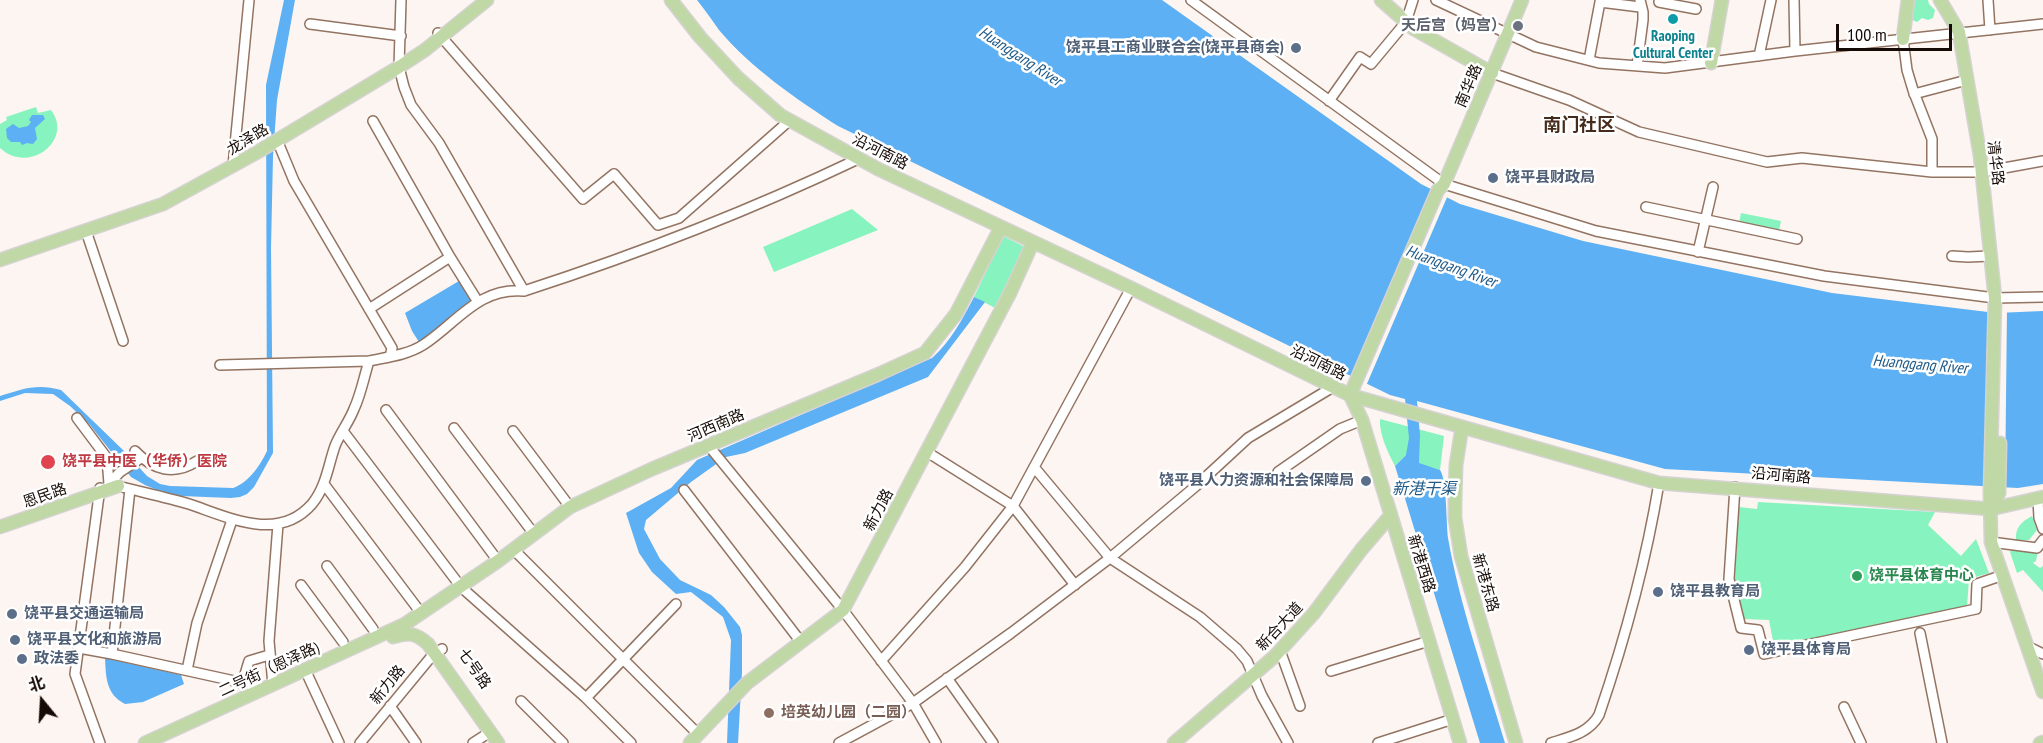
<!DOCTYPE html>
<html>
<head>
<meta charset="utf-8">
<style>
	body { margin:0 }
	#map { position:relative; width:2043px; height:743px; overflow:hidden; background:#fcf5f1; font-family:"PT Sans Narrow","Noto Sans SC",sans-serif }
	canvas { display:block }
	.north { position:absolute; left:12px; top:671px; width:60px; height:60px; -webkit-text-stroke:4px #fff; paint-order:stroke; rotate:342deg; font-size:16px; font-weight:700; line-height:24px; text-align:center; color:#150a05 }
	.north::after { content:''; display:block; margin:auto; width:21px; height:27px; background:#150a05; clip-path:polygon(50% 0,100% 100%,50% 72%,0 100%) }
	.scale { position:absolute; left:1836px; top:24px; width:116px; height:27px; box-sizing:border-box; border:3px solid #150a05; border-top:0; padding-left:8px; font-size:18px; line-height:21px; white-space:nowrap; color:#150a05; -webkit-text-stroke:4px #fff; paint-order:stroke }
</style>
</head>
<body>
<div id="map">
<canvas width="2043" height="743"></canvas>
<div class="north">北</div>
<div class="scale">100 m</div>
</div>
<script>
const ctx = document.querySelector('canvas').getContext('2d');
ctx.lineJoin = 'round';
function fillPath(path, color) {
  ctx.fillStyle = color;
  ctx.fill(path, 'evenodd');
}
function trace(path, color, width, dash) {
  ctx.strokeStyle = color;
  ctx.lineWidth = width;
  ctx.lineCap = dash ? 'butt' : 'round';
  ctx.setLineDash(dash || []);
  ctx.stroke(path);
}
function drawText(font, color, halo, rows, align = 'center') {
  ctx.font = font + ' "PT Sans Narrow","Noto Sans SC",sans-serif';
  ctx.lineWidth = 5;
  ctx.setLineDash([]);
  ctx.textBaseline = 'middle';
  ctx.strokeStyle = halo;
  ctx.fillStyle = color;
  for (const [text, x, y, turn = 0] of rows) {
    ctx.save();
    ctx.translate(x, y);
    ctx.rotate((+turn || 0) * Math.PI / 180);
    ctx.textAlign = isNaN(turn) ? turn : align;
    if (halo) ctx.strokeText(text, 0, 0);
    ctx.fillText(text, 0, 0);
    ctx.restore();
  }
}
fillPath(new Path2D(`
	M1913,0h15l1,4 6,6 -2,8 -5,2 -6,-2 -5,4 -7,-3z
	M36,107l2,6 13,-3c23,30 -22,65 -51,38v-24l7,-4 -1,-3z
	M852,209l26,21 -104,42 -11,-25z
	M1741,213l40,8 -2,10 -40,-8z
	M1003,236l22,11 -28,62 -23,-12z
	M1380,419l64,17 -4,34 -21,-6 -1,-9h-12l-11,11c-7,-13 -16,-32 -15,-47z
	M1758,502l177,10 -7,13 33,31 15,-17 13,34 -20,6 -2,28 -193,39 -5,-26 -25,-1 -9,-39 4,-73 18,2z
	M2032,516l5,14 -8,10h-13c-1,-12 5,-18 16,-24z
	M2012,549l26,2 -2,10 -3,2 7,5 3,-2v26l-20,-22 -6,3 -7,-21z`), '#87f3be');
fillPath(new Path2D(`
	M284,0h11l-18,100 -4,56 -2,92 2,205 -19,34 -7,7 -7,3 -9,1 -50,-2 -19,-4 -17,-7 -14,-8 -41,-52 -20,-19 -17,-12 -28,-1 -25,8v-5c22,-7 37,-13 61,-6l62,60 24,26 13,8 10,2 63,2c15,-5 27,-22 34,-37l-1,-366z
	M697,0h465l259,184 39,20 123,37 249,52 164,20 47,-2v173l-25,4 -353,-19 -248,-68 3,34 -1,28 21,7c7,10 6,52 8,68 12,69 37,138 57,205h-25l-85,-277 11,-11 3,-17 -4,-39 -15,-4 -552,-269c-42,-27 -87,-58 -119,-96 -7,-10 -14,-20 -22,-30z
	M32,115h11l2,4 -10,9 2,11 -4,5 -6,-1 -5,2 -2,-3h-9l-4,-4 -1,-9 7,-5 6,4 9,-2 3,-4 -2,-2z
	M459,281l13,20 -53,41 -7,-11 -7,-18z
	M974,297l11,5 -57,75 -183,76 -19,4 -35,25 -45,38 -2,9 16,30 20,21 31,15 13,12 16,20 2,8v37l-4,71h-11l4,-103 -8,-23 -32,-25 -15,2 -24,-22 -13,-19 -13,-40 45,-25 26,-28 235,-102c19,-17 30,-38 42,-61z
	M105,658l76,17 3,9 -41,18 -18,2c-19,-10 -19,-26 -20,-46z`), '#5cb0f3');
fillPath(new Path2D(`
	M1441,191l7,4 -82,191 -14,-6z
	M1988,309h19l-2,182 -20,-1z`), '#fcf5f1');
const minor = new Path2D(`
	M401,0l-2,67 5,20 7,18 28,38 85,148
	M1191,0l253,184 152,47 228,45 171,22 48,-1
	M1436,0l100,47 63,16 66,5 130,-17 248,-27
	M1794,0l1,51
	M1988,0l2,30
	M1659,2l37,7
	M310,24l91,12
	M438,33l145,166 31,-25 44,51 21,-7 111,-98
	M1903,39l4,31 6,20 19,49v33
	M1759,56l12,-56
	M1589,60l11,-58 40,5
	M1637,66l6,-46v-8l-3,-12
	M1492,73l77,27 70,32 128,30 35,-4 130,14h50l61,-11
	M1914,94l53,-14
	M1329,101l31,-44 11,7 35,-42 7,-22
	M373,121l77,136
	M277,140l17,41 98,167 -2,9
	M233,166l16,-166
	M1646,207l151,32
	M86,231l37,110
	M1698,252l15,-65
	M1952,256l16,1 22,-1
	M369,309l81,-52 28,45
	M220,365l149,-4
	M386,410l112,151
	M77,418l30,40 2,26
	M454,428l80,106
	M343,431l118,156 125,111 45,45
	M513,431l57,76
	M708,445l135,165 70,93 23,40
	M135,451c18,19 39,25 62,10
	M927,452l86,54 62,79
	M1034,467l76,91 90,59 37,32 10,12 15,35 26,47
	M1278,472l62,-43 22,-9
	M109,484l11,-12 21,-14
	M324,484l97,129
	M118,486c23,6 47,11 71,18 39,13 89,39 123,0 14,-17 16,-38 23,-58 5,-13 14,-24 19,-37 7,-15 10,-32 15,-48 19,-4 38,-6 54,-16 34,-22 55,-58 101,-54 114,-37 225,-80 334,-132
	M1735,487l-6,92 12,49 17,2 6,24 212,-45 1,-25 26,-9
	M130,489l-18,165 154,34
	M684,490l117,152
	M2038,499l1,19 4,11
	M1991,542l46,6 6,-8
	M513,549l185,185
	M327,566l46,63
	M301,585l42,57
	M1920,633l22,110
	M2027,646l16,8
	M79,648l33,6
	M1278,653l4,3 18,50
	M881,661l84,-94 48,-61 118,-218
	M187,670l10,-47 35,-103
	M1331,671l98,-30
	M308,676l31,67
	M947,678l46,65
	M242,684l7,-23 20,-6
	M273,685l-4,-44 9,-117
	M586,698l90,-94
	M521,701l42,42
	M390,706l26,37
	M1844,707l17,36
	M100,743l-25,-69 25,-186
	M360,743l71,-86 11,-8
	M473,743l17,-11
	M839,743l74,-40 98,-70 99,-75 86,-72 52,-48 85,-51
	M1378,743l75,-24
	M1551,743c19,-6 38,-10 48,-28 26,-76 47,-153 60,-232`);
const major = new Path2D(`
	M671,0l29,37 38,41 42,37 98,54 253,119 219,107 309,88 332,26 52,-12
	M1381,0l33,29 78,44
	M1940,0l19,32 21,123 15,143 -5,195 1,49 52,150
	M1903,39l5,-39
	M1711,63l11,-63
	M0,260l163,-56 93,-51 143,-86 26,-17 62,-50
	M1350,395l88,-205 6,-6 78,-184
	M1350,395l12,25 98,323
	M1462,427l-6,38 -1,35v18l6,38 55,187
	M1991,508l8,-15 1,-50
	M0,527l118,-41
	M393,637c15,-5 23,-4 35,7l70,99
	M145,743l260,-119 93,-63 72,-54 82,-38 227,-95 46,-21 31,-39 45,-87
	M690,743l57,-60 96,-73 167,-317 23,-51
	M1174,743l101,-87 39,-43 47,-63 30,-35
	M2040,743l3,-1`);
trace(minor, '#937462', 12);
trace(major, '#d5d3d2', 15);
trace(minor, '#fff', 9);
trace(major, '#c0d7a6', 12);
for (const [x, y, r, color] of [
	[1673,19,6,"#0f9aa8"],
	[1518,26,6,"#6b7280"],
	[1296,48,6,"#5c6f8a"],
	[1493,178,6,"#5c6f8a"],
	[48,462,8,"#e0444e"],
	[1366,481,6,"#5c6f8a"],
	[1857,576,6,"#2e9e5b"],
	[1658,592,6,"#5c6f8a"],
	[12,614,6,"#5c6f8a"],
	[15,640,6,"#5c6f8a"],
	[1749,650,6,"#5c6f8a"],
	[22,659,6,"#5c6f8a"],
	[769,713,6,"#8d6e63"]
]) {
  const dot = new Path2D();
  dot.arc(x, y, r, 0, 2 * Math.PI);
  ctx.fillStyle = color;
  ctx.fill(dot);
  trace(dot, '#fff', 2);
}
drawText('bold 15px', '#5b616d', '#fff', [
	["天后宫（妈宫）",1506,26]
], 'right');
drawText('bold 15px', '#0d838f', '#fff', [
	["Raoping",1673,37],
	["Cultural Center",1673,54]
]);
drawText('bold 15px', '#4e5e75', '#fff', [
	["饶平县工商业联合会(饶平县商会)",1284,48,"right"],
	["饶平县财政局",1505,178],
	["饶平县人力资源和社会保障局",1354,481,"right"],
	["饶平县教育局",1670,592],
	["饶平县交通运输局",24,614],
	["饶平县文化和旅游局",27,640],
	["饶平县体育局",1761,650],
	["政法委",34,659]
], 'left');
drawText('15px', '#150a05', '#fff', [
	["南华路",1469,86,-67],
	["龙泽路",248,140,-31],
	["沿河南路",880,152,27],
	["清华路",1995,163,83],
	["沿河南路",1318,363,26],
	["河西南路",716,426,-23],
	["沿河南路",1781,476,5],
	["恩民路",45,496,-19],
	["新力路",879,510,-62],
	["新港西路",1421,564,73],
	["新港东路",1485,583,74],
	["新合大道",1280,627,-47],
	["七号路",474,669,55],
	["二号街（恩泽路)",269,670,-25],
	["新力路",388,685,-51]
]);
drawText('bold 15px', '#be3a42', '#fff', [
	["饶平县中医（华侨）医院",62,462]
], 'left');
drawText('bold 15px', '#27864d', '#fff', [
	["饶平县体育中心",1869,576]
], 'left');
drawText('bold 15px', '#785e54', '#fff', [
	["培英幼儿园（二园）",781,713]
], 'left');
drawText('italic 16px', '#205b88', '#fff', [
	["Huanggang River",1020,57,33],
	["Huanggang River",1451,267,20],
	["Huanggang River",1920,365,5],
	["新港干渠",1424,489]
]);
drawText('bold 18px', '#452b1b', '#fff', [
	["南门社区",1579,126]
]);
</script>
</body>
</html>
